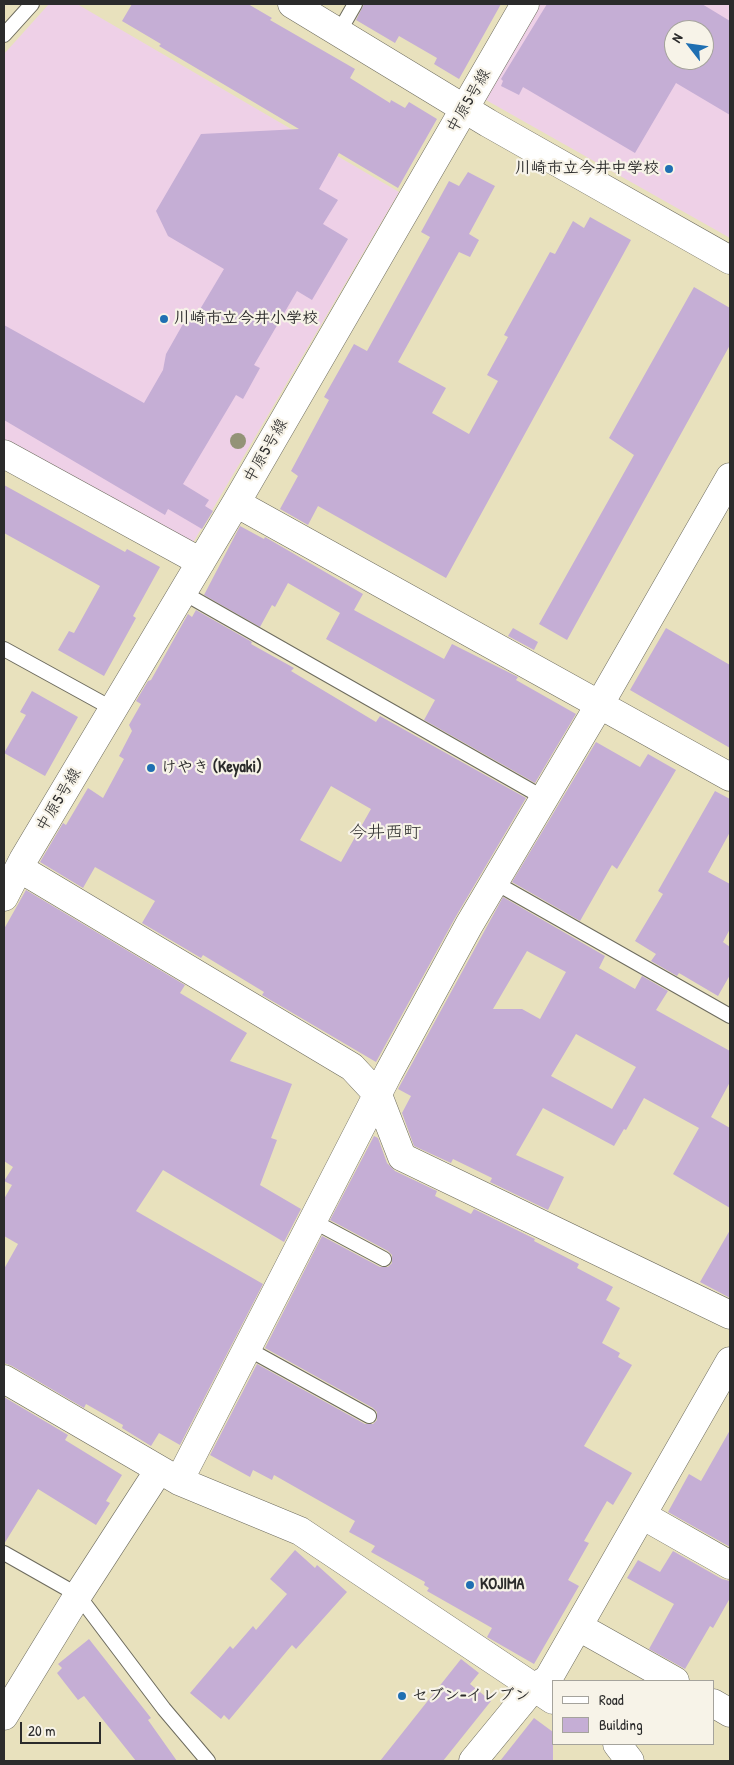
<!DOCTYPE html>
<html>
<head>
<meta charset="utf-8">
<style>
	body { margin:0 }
	#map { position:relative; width:734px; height:1765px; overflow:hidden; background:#e8e1bd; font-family:"Patrick Hand",sans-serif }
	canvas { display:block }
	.frame { position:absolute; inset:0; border:5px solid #2b2b2b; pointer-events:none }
	.legend { position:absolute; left:552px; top:1680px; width:162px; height:65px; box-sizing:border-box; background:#f7f3e8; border:1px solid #a5a39c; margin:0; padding:6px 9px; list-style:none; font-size:15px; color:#2b2b2b }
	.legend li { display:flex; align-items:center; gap:10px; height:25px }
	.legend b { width:25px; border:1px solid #a5a39c }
	.north { position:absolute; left:664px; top:20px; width:50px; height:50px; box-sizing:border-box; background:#f7f3e8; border:1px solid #a5a39c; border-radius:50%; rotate:300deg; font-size:14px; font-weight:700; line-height:20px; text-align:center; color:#2b2b2b }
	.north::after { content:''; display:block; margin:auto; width:18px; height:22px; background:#1f6fb2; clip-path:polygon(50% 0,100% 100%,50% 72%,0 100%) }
	.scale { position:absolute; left:20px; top:1722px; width:81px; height:22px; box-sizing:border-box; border:2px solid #2b2b2b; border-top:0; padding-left:6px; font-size:15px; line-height:18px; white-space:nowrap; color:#2b2b2b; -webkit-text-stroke:4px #f7f3e8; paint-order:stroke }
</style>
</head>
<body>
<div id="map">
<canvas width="734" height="1765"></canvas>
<div class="frame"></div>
<ul class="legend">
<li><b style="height:6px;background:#fff"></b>Road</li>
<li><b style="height:14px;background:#c5aed5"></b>Building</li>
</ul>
<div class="north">N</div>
<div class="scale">20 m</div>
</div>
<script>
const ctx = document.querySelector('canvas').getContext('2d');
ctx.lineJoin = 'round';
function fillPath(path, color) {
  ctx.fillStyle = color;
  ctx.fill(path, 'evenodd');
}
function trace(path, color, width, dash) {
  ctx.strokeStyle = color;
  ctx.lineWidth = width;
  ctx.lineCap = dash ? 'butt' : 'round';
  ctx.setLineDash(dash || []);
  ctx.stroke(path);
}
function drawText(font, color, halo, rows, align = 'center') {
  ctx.font = font + ' "Patrick Hand","Klee One",sans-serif';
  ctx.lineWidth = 4.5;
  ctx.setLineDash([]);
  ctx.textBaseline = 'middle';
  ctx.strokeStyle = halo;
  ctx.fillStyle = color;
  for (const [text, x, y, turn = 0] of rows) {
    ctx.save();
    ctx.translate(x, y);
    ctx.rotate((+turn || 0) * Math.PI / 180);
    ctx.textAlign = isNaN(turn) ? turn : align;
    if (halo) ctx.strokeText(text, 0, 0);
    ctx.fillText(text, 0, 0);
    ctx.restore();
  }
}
fillPath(new Path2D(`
	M49,4h28l322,188 -205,349 -13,3 -177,-98v-392z
	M540,4h190v234l-244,-138zM674,30h30v30h-30z`), '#eed0e7');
fillPath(new Path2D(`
	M132,4h116l24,14 -2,2 85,49 -5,9 40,25 1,-3 14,8 4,-6 28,17 -39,69 -59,-35 -20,36 19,11 -15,24 25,15 -36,61 -15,-9 -43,74 6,3 -17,31 -7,-4 -53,89 26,16 -4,6 8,5 -11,18 -34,-20 -3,6 -161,-95v-95l140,78 19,-33 3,-16 17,-30 16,-13 25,-42 -56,-33 -12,-25 45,-77 98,-5 -140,-83 2,-2 -39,-23z
	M364,4h137l-42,75 -25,-15 3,-6 -38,-22 -4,7 -39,-23z
	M547,4h155l28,17v94l-54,-32 -41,70 -112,-66 -4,8 -18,-9 2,-5 -2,-2zM674,30h30v30h-30z
	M468,172l27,14 -26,48 10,6 -9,17 -11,-5 -61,110 48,26 -14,25 37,21 29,-53 -11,-6 21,-38 -4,-2 46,-83 5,2 18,-33 11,7 6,-11 41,23 -185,338 -128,-72 -10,19 -28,-16 18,-33 -7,-5 38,-71 -5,-3 30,-53 13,7 63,-114 -9,-5 28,-51 10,5z
	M694,287l36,21v37l-163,295 -28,-16 95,-169 -25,-17z
	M4,485l121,67 2,-3 33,18 -27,49 3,2 -32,58 -46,-26 11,-19 5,2 26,-47 -96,-53z
	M240,526l24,13 1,-2 98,57 -9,16 90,49 8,-15 66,33 -2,3 60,34 -41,69 -111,-63 11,-20 -109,-61 14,-26 -52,-30 -13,24 -3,-2 -12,22 -56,-32z
	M196,610l56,32 -1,2 43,24 -3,3 85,51 4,-6 146,82 -71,120 -79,144 -114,-67 2,-3 -61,-37 -2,3 -59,-35 13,-22 -60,-34 -12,21 -43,-26 23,-39 3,2 22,-37 15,10 21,-39 -5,-3 13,-25 -3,-6 12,-21 -5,-3 12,-20 3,-1 37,-66 4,3zM331,786l40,23 -30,53 -41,-22z
	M513,628l25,14 -4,8 -26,-14z
	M666,628l64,37v83l-100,-58z
	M32,691l46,26 -33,59 -41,-23 22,-38 -6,-3z
	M596,742l44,25 8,-13 28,16 -59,99 -5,-4 -32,56 -68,-39z
	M715,791l15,8v33l-22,40 22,12v45l-7,13 7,5v28l-12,21 -39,-23 -2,3 -26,-15 5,-7 -21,-13 28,-47 -5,-3z
	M26,890l159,95 -5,8 67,40 -17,28 62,23 -21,54 6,2 -17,45 41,24 -17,33 -121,-72 -27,41 127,73 -83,161 -21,-12 -8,13 -29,-18 1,-3 -37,-21 -2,4 -72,-42 -8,-3v-94l14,-25 -14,-8v-37l8,-14 -8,-4 9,-14 -9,-6v-232z
	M503,897l102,59 -6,12 36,21 7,-13 26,15 -12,19 74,41v31l-19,35 19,11v80l-57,-34 26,-46 -55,-30 -18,32 -2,-1 -10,17 -71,-38 -27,47 48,22 -16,33 -58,-28 2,-4 -39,-19 -2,4 -37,-17 -12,-33 9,-17 -13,-7zM527,951l39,21 -26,47 -18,-10h-29zM576,1034l60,33 -24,42 -61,-33z
	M374,1136l4,2 9,25 8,8 42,20 -2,5 36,18 3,-5 61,30 -1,2 45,23 -2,4 36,19 -7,13 14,8 -18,35 18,10 -2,4 14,8 -48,81 48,27 -19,32 -6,-4 -23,40 5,2 -21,37 11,6 -45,78 -47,-27 5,-9 -65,-37 2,-3 -5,-3 1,-3 -54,-30 4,-6 -26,-14 6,-11 -81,-46 -2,5 -19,-10 -3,7 -40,-22 47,-91 108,60h8l4,-4v-8l-4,-4 -108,-60 57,-112 58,31h8l4,-4v-8l-4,-4 -58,-31z
	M730,1230v68l-30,-16z
	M4,1397l64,38 -3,5 57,35 -16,26 4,2 -14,22 -58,-36 -34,55z
	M730,1430v117l-62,-35 21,-38 12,7z
	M295,1550l20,18 2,-3 30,27 -51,57 -4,-4 -63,75 -5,-5 -3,4 -31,-26 40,-47 3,3 20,-23 3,4 31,-36 -17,-15z
	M673,1551l49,28 8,2v17l-17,30 -3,-2 -25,43 -36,-20 25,-45 -47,-26 11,-18 22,12z
	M89,1639l62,79 -3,2 29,41h-41l-52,-65 -6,4 -21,-27 5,-5 -4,-4z
	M461,1659l18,14 -9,11 21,17 -48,60h-63z
	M534,1718l19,14v29h-53z`), '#c5aed5');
const service = new Path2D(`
	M339,32l16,-28
	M4,35l28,-31
	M182,592l362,206
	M4,649l109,60
	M494,882l236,134
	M313,1221l71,38
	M248,1349l121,67
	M4,1553l74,42 86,114 44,52`);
const minor = new Path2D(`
	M4,454l197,108
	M236,503l494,274
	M19,868l333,199 26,28 24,62 328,158
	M4,897l19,-37 213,-357 289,-499
	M4,1379l175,102 121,50 253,169
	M179,1481l210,-409 80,-147 125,-211 136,-237
	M642,1515l88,50
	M579,1627l96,54
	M713,1703l17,10
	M4,1716l74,-121 81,-125
	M617,1744l13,17
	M473,1761l60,-73 15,-9 182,-318`);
const tertiary = new Path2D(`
	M292,4l196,119 242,137`);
trace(service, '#6d6b5e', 16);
trace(minor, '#6d6b5e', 29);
trace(tertiary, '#6d6b5e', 29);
trace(service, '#fff', 14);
trace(minor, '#fff', 28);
trace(tertiary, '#fff', 28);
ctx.fillStyle = '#939377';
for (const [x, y] of [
	[238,441]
]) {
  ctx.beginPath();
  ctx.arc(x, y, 8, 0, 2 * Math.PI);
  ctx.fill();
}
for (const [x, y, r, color] of [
	[669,169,5,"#1f6fb2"],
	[164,319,5,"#1f6fb2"],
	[151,768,5,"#1f6fb2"],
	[470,1585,5,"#1f6fb2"],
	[402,1696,5,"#1f6fb2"]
]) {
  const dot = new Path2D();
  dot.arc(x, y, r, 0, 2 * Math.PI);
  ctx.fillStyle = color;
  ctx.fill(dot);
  trace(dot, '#f7f3e8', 2);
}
drawText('16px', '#2b2b2b', '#f7f3e8', [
	["中原5号線",469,101,-60],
	["中原5号線",266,451,-60],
	["中原5号線",59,800,-59]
]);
drawText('bold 16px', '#2b2b2b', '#f7f3e8', [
	["川崎市立今井中学校",659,169,"right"],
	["川崎市立今井小学校",174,319],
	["けやき (Keyaki)",161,768],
	["KOJIMA",480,1585],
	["セブン-イレブン",412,1696]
], 'left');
drawText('18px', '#2b2b2b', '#f7f3e8', [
	["今井西町",385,833]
]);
</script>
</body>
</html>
